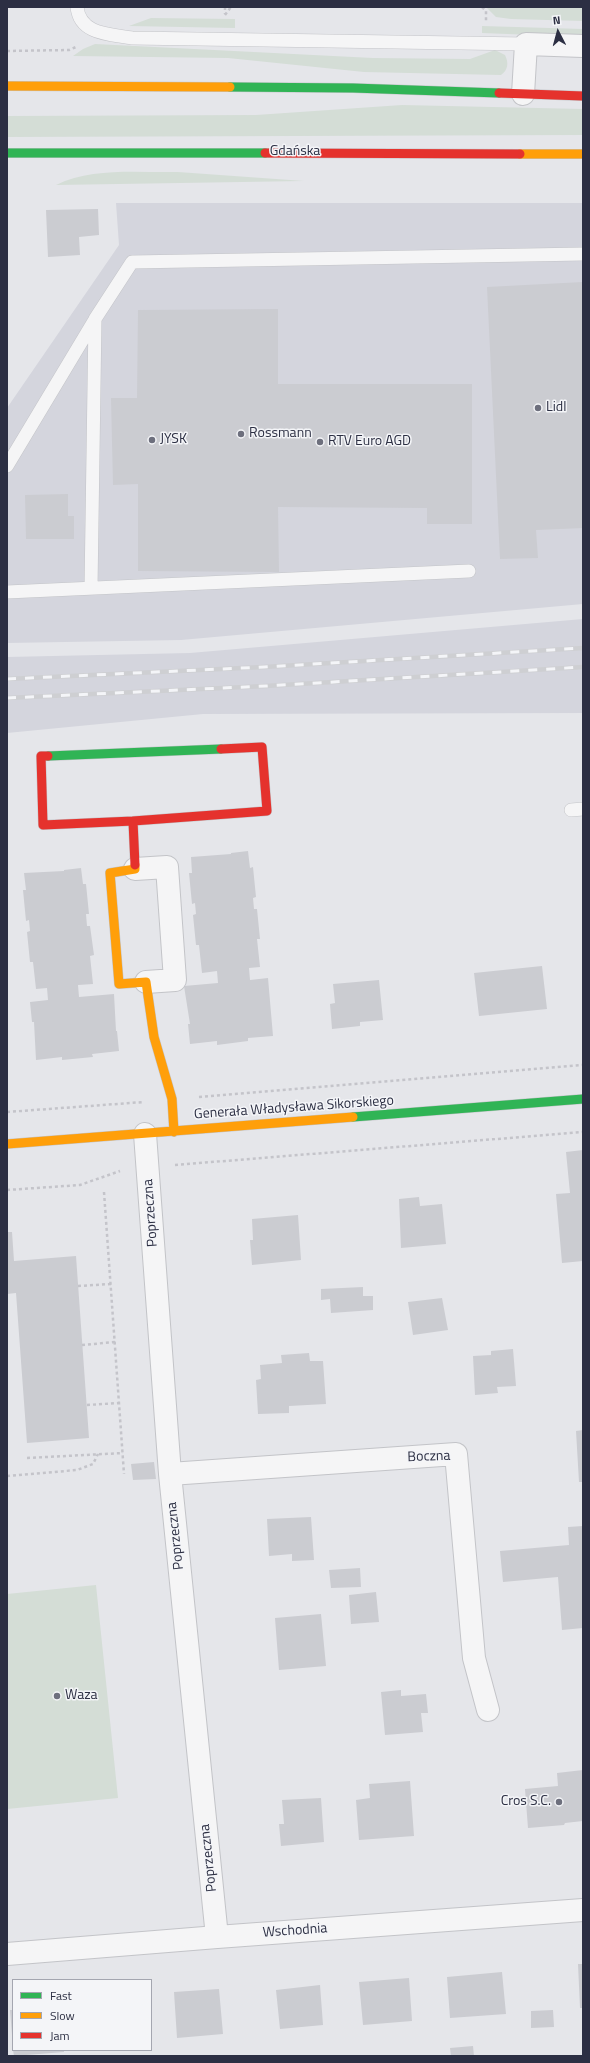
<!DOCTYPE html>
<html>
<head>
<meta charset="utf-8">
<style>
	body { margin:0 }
	#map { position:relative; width:590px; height:2063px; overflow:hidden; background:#e5e6ea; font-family:"Titillium Web",sans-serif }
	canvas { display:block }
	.frame { position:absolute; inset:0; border:8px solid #2c2f43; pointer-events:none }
	.legend { position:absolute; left:12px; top:1979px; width:140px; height:72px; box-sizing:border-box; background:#f4f5f8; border:1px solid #a4a6b0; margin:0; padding:5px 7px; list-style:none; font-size:12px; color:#2c2f43 }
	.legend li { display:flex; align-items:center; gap:8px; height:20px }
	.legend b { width:20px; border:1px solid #a4a6b0 }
	.north { position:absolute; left:538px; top:12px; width:40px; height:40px; -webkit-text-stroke:3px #f4f5f8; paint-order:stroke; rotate:354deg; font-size:11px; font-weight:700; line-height:16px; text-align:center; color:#2c2f43 }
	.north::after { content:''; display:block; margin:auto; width:14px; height:18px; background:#2c2f43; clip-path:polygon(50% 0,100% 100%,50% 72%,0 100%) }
</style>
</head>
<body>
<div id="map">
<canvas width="590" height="2063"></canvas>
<div class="frame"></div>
<ul class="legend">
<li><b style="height:5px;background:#30b455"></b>Fast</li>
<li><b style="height:5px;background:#ff9f0a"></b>Slow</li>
<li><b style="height:5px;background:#e5322d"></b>Jam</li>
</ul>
<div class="north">N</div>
</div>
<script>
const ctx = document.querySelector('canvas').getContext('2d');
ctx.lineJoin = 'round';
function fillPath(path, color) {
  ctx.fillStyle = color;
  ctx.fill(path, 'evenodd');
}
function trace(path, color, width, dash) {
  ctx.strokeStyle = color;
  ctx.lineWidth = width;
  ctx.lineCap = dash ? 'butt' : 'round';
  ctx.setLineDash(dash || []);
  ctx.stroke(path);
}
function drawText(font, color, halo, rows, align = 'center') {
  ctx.font = font + ' "Titillium Web",sans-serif';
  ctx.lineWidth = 3;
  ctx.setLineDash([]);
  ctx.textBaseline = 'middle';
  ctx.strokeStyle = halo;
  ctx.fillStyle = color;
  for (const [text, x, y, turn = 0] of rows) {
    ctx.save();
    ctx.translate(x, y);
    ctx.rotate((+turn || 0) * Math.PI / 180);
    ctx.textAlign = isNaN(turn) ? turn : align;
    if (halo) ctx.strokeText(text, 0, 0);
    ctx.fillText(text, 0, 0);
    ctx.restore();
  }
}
fillPath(new Path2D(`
	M116,203h467v401l-402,36 -174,3v-235l112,-163z
	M583,619v94l-380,1 -196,19v-76l183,-4z`), '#d4d5dd');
fillPath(new Path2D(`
	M486,7h97v14l-72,-2 -15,-2z
	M151,18l84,1v9l-106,-2z
	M482,26l101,3v8l-101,-4z
	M95,44l278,14 97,1 25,-9 10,5c4,8 3,15 -4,20l-137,-3 -136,-14 -155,-2 10,-7z
	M402,105l181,4v26l-576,2v-21l249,-1z
	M178,172l126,9 -248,4c37,-18 82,-12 122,-13z
	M96,1585l22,213 -111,11v-215z`), '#d4ddd6');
fillPath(new Path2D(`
	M98,209l1,26 -20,2 1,18 -32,2 -2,-47z
	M583,282v246l-47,2 2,28 -38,1 -13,-272z
	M278,309v75h194v140h-45v-16l-149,-1 1,65 -141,-1v-87l-25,1 -2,-87h26l1,-88z
	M68,494v22h6v23h-48l-1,-44z
	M248,851l2,17 3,-1 3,30 -3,1 1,11h3l3,30h-3l3,28 -11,1 1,12 18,-2 5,58 -25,2v3l-31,4v-4l-27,3 -2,-20h2l-6,-38 34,-3 -1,-12 -15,2 -3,-28h-3l-3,-30 3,-1 -1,-11 -3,1 -3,-31h3l-1,-16 40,-3v-1z
	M81,868l2,16h3l3,30h-3l1,12h3l4,29 -4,1 3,28 -15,1 1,12 35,-3 2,37h1l2,20 -27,3 1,3 -31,3v-3l-26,3 -2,-38h-2l-2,-20 18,-2 -1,-12 -11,1 -3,-27h-3l-3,-30 3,-1 -1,-11 -3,1 -3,-31h3l-2,-17 40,-2v-1z
	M542,966l5,43 -68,7 -5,-43z
	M379,980l4,40 -23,2v4l-28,3 -2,-25 5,-1 -2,-19z
	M583,1150v111l-21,2 -6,-69 14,-1 -4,-41z
	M419,1197l1,9 22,-2 4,40 -45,4 -2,-49z
	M298,1215l3,45 -49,5 -2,-25h3l-1,-21z
	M7,1232h5l2,29 62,-5 13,182 -62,5 -11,-150 -9,1z
	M363,1287v9h10v14l-42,3 -1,-14 -9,1v-11z
	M442,1298l6,32 -35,5 -5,-33z
	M513,1349l3,37 -19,1 1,6 -23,2 -2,-39 18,-1v-4z
	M309,1353l1,8h13l3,43 -37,2v7l-31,1 -2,-34 5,-1 -1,-14 22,-2 -1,-8z
	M583,1430v52h-4l-3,-51z
	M154,1462l2,17 -23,1 -2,-16z
	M311,1517l3,43 -22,1v-7l-23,2 -2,-37z
	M583,1526v102l-21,2 -4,-53 -55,5 -3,-31 69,-6 -1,-18z
	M360,1568l1,19 -30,1 -2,-18z
	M376,1592l3,30 -28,2 -2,-29z
	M321,1614l5,52 -47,4 -4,-52z
	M401,1690v6l25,-2 2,19h-7l2,19 -38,3 -4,-43z
	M583,1770v51l-18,2 -1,2 -36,3 -3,-39 33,-3 -1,-13z
	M410,1781l4,55 -55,4 -3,-40 14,-2 -1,-14z
	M321,1798l3,44 -43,4 -2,-22h5l-2,-24z
	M578,1964h5v44h-3z
	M502,1972l4,42 -56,4 -3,-41z
	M409,1978l3,43 -49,4 -4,-43z
	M320,1985l3,40 -43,4 -4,-39z
	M219,1989l4,45 -46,4 -3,-46z
	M10,2010h3v25h-1z
	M553,2010l1,17 -23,1v-17z
	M473,2046l1,10h-23l-1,-8z
	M13,2050h51v2l-50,4z`), '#cbccd1');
const lane = new Path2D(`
	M77,7c3,28 33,27 55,31l394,6
	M7,466l87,-145
	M91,588l4,-269 37,-57 451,-8
	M7,592l462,-21
	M571,810l12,-1`);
const street = new Path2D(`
	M523,94l3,-50 57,2
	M135,869l32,-2 8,113 -29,2
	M145,1134l25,340 47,463
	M170,1474l286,-20 18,204 14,52
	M7,1954l210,-17 366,-27`);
const fast = new Path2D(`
	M230,87l123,1 146,5
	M7,153h258
	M48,756l173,-7
	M353,1117l230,-18`);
const slow = new Path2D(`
	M7,86l223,1
	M520,154h63
	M135,865v4l-25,4 9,111 27,-2 8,55 18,62 2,33
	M7,1144l346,-27`);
const jam = new Path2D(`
	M499,93l84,3
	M265,153l255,1
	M48,756h-7l2,69 90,-4 2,44
	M133,821l134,-10 -5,-64 -41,2`);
trace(lane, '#c3c4c8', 14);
trace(street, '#c3c4c8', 24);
trace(fast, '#c3c4c8', 10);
trace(slow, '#c3c4c8', 10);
trace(jam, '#c3c4c8', 10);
trace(new Path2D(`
	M225,7v7
	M482,7l4,4v10
	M225,15l6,-8
	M7,51l62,-1 7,-3
	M199,1097l384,-32
	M7,1112l137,-10
	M175,1165l408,-33
	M7,1190l73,-5 40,-14
	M104,1192l20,282
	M78,1286l33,-2
	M82,1345l33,-3
	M87,1405l32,-2
	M27,1458l96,-5
	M7,1476l70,-6 16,-6 5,-10`), '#c4c4ca', 2.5, [3, 3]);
trace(lane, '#f5f5f6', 13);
trace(street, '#f5f5f6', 22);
trace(fast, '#30b455', 9);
trace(slow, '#ff9f0a', 9);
trace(jam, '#e5322d', 9);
const rail = new Path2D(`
	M7,679l257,-12 319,-19
	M7,698l259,-12 317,-19`);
trace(rail, '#cecfd2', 4.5);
trace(rail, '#f4f5f8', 3, [9]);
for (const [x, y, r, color] of [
	[538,408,4,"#6d6f7d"],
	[241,434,4,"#6d6f7d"],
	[152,440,4,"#6d6f7d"],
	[320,442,4,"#6d6f7d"],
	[57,1696,4,"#6d6f7d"],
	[559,1802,4,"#6d6f7d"]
]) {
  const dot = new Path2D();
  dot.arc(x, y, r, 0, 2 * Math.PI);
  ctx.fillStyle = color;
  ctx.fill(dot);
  trace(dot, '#f4f5f8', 1.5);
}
drawText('14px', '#2c2f43', '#f4f5f8', [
	["Gdańska",295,152],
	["Generała Władysława Sikorskiego",294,1108,-4],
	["Poprzeczna",151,1213,-94],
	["Boczna",429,1457,-2],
	["Poprzeczna",176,1536,-96],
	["Poprzeczna",209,1858,-96],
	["Wschodnia",295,1931,-4]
]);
drawText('14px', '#2c2f43', '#f4f5f8', [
	["Lidl",546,408],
	["Rossmann",249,434],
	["JYSK",160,440],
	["RTV Euro AGD",328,442],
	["Waza",65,1696],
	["Cros S.C.",551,1802,"right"]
], 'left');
</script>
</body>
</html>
